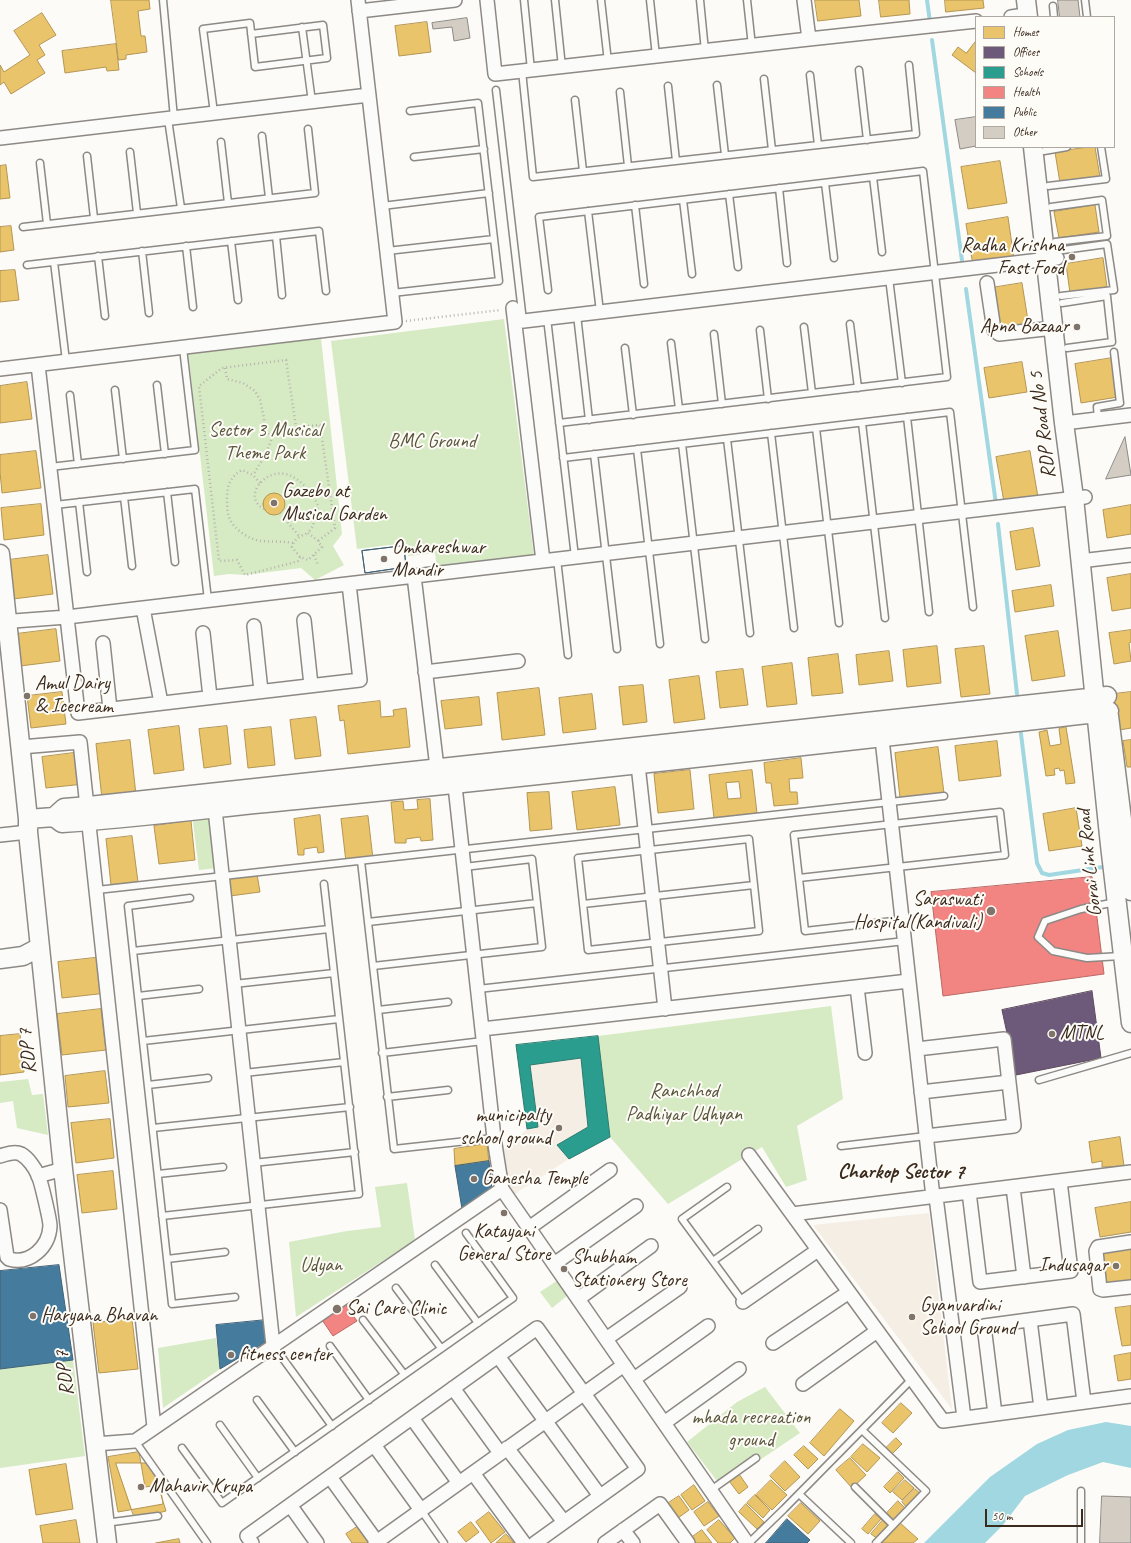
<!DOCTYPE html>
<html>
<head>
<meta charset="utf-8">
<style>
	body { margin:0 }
	#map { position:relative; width:1131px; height:1543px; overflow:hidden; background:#fcfbf8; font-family:Caveat,sans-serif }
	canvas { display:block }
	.legend { position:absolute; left:975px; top:16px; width:140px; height:132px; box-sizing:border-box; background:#fdfcf7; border:1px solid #afa8a0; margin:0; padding:5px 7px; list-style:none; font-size:12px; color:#3b2a1e }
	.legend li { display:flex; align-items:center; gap:8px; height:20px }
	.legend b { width:20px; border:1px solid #afa8a0 }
	.scale { position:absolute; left:985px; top:1509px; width:98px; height:18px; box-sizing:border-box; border:2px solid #3b2a1e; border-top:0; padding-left:5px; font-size:12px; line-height:14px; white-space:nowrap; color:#3b2a1e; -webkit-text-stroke:3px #fdfcf7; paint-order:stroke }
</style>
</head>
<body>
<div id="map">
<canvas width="1131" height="1543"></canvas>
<ul class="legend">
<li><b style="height:11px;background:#e9c46a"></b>Homes</li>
<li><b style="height:11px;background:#6d597a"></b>Offices</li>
<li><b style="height:11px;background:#2a9d8f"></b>Schools</li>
<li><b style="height:11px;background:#f28482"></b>Health</li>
<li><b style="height:11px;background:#457b9d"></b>Public</li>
<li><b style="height:11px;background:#d3cdc3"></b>Other</li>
</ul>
<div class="scale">50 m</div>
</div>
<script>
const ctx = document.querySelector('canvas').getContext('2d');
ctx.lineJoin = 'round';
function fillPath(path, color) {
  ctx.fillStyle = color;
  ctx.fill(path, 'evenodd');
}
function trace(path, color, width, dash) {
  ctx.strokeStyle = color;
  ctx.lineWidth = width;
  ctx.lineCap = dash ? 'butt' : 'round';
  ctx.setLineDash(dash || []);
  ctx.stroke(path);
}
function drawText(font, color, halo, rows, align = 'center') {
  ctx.font = font + ' Caveat,sans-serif';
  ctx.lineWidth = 4;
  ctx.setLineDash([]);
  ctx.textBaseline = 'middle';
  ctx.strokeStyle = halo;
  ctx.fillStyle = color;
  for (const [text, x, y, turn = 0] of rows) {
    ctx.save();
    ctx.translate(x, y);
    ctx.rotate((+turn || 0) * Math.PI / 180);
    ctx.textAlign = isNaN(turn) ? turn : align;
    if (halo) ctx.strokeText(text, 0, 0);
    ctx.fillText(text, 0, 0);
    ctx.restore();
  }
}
fillPath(new Path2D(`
	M581,1058l7,69 -31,18 12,14 -59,38 -8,-46 25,-22 11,-2 -8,-62z
	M929,1213l23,196 -139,-184z`), '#f4eee4');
fillPath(new Path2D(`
	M504,319l30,237 -97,12 -2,-15 -27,3 -2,-13 -49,6 -26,-208z
	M321,338l21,196 -9,12 11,19 -29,15 -14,-12 -56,7 -16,-1 -15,2 -26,-225z
	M210,798l7,70 -18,2 -9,-71z
	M831,1006l12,93 -46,27 10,54 -21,7 -24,-40 -94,57 -58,-67 -12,-101z
	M28,1079l4,16 11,-1 5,41 -31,-7 -4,-27 -13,2v-21z
	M407,1183l8,57 -119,77 -7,-75 58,-11 34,-4 -6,-40z
	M558,1280l10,15 -16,13 -12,-16z
	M216,1338l4,31 -57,39 -5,-60z
	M73,1360l12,96 -85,12v-99z
	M765,1387l35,46 -79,53 -34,-44 50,-40z`), '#d6eac3');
fillPath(new Path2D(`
	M1106,1422l25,4v42l-28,-6 -35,13 -43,21 -22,29 -18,18h-61l66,-66 47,-33 31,-14z`), '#a0d7e0');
const homes = new Path2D(`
	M111,0h38l1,9 -12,2 3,25h4l2,16 -21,3v4l-7,1z
	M815,0h44l2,16 -43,5z
	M879,0h30l1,14 -29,3z
	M945,0h38l1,8 -38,4z
	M42,13l14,22 -17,10 6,10 -8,5 8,13 -34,21 -7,-12 -4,3v-20l4,7 26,-17 -16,-24z
	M427,22l4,30 -32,4 -4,-30z
	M976,41v32l-24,-18 6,-8 8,6z
	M116,44l3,26 -12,1 -1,-4 -41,6 -3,-22z
	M1089,147h6l5,30 -40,6 -5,-31z
	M1000,161l7,42 -39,6 -7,-42z
	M6,165l4,33 -10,1v-33z
	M1095,205l4,27 -40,6 -5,-26z
	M1008,217l6,42 -41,6 -7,-41z
	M11,226l3,24 -14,2v-25z
	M1103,258l4,29 -37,6 -4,-29z
	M15,270l4,30 -19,2v-31z
	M1022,283l7,44 -31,4 -7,-43z
	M1112,358l6,39 -37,6 -6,-39z
	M1022,362l5,30 -38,6 -5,-30z
	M27,382l5,37 -32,4v-37z
	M36,451l5,37 -39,5 -2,-21v-17z
	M1030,451l8,46 -34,5 -8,-45z
	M263 504a11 11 0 1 1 22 0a11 11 0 1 1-22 0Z
	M41,504l3,31 -40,5 -3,-32z
	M1131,505v29l-24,4 -4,-28z
	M1033,528l7,38 -24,4 -6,-38z
	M48,555l5,39 -40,5 -5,-39z
	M1131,574v34l-19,3 -5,-33z
	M1051,585l3,21 -39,6 -3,-21z
	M56,629l4,32 -40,5 -4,-32z
	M1131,630v12l-2,1 2,18 -17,3 -5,-31z
	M1058,631l7,45 -33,5 -7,-45z
	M937,646l4,37 -34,4 -4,-37z
	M984,646l6,48 -29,3 -6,-48z
	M889,651l4,30 -34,4 -3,-30z
	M838,654l5,39 -31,3 -4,-38z
	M792,663l5,41 -30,3 -5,-40z
	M743,669l5,36 -28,3 -4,-36z
	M699,676l6,43 -31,4 -5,-43z
	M643,685l4,37 -24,3 -4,-38z
	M539,688l6,47 -43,5 -5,-47z
	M62,692l4,32 -35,4 -4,-32z
	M1131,692v36l-12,2 -6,-36z
	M592,694l4,35 -33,4 -4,-35z
	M479,697l3,28 -37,4 -4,-28z
	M380,701l1,16 13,-1 -1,-6 13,-2 4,39 -62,7 -4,-34 -4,1 -2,-15z
	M316,717l5,39 -26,3 -5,-39z
	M179,726l5,44 -30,4 -6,-44z
	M227,726l4,38 -27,4 -5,-39z
	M271,727l4,38 -27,3 -4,-38z
	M1066,727l9,56 -9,1 -2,-14 -4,1 -1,-3 -5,1 1,6 -9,1 -7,-44 8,-2 3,16 11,-2 -2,-15z
	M130,740l6,55 -34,4 -6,-55z
	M1131,740v27h-4l-4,-26z
	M997,741l4,35 -42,5 -4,-35z
	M938,747l6,46 -44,5 -5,-45z
	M81,752l3,32 -38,4 -4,-31z
	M801,758l2,20 -14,1 1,13h7l1,12 -24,2 -3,-23h-5l-2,-20z
	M690,770l4,39 -36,4 -4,-39z
	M752,770l5,43 -43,5 -5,-43zM739,782l2,16 -13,1 -2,-16z
	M615,787l5,38 -43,5 -5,-38z
	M549,792l3,37 -22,2 -3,-38z
	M430,799l3,41 -12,1 -1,-4 -14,2v4h-11l-4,-41 12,-1 1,9 14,-1 -1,-9z
	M1076,808l6,38 -33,5 -6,-37z
	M320,815l4,37 -6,1 -1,-6 -13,2v6h-6l-4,-36z
	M368,816l5,43 -27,3 -5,-43z
	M191,821l4,39 -36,4 -5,-38z
	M132,836l6,46 -27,3 -5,-46z
	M257,874l3,18 -30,4 -2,-18z
	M103,957l4,36 -45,5 -4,-36z
	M101,1009l5,41 -44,5 -5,-41z
	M20,1034l4,38 -24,3v-39z
	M105,1071l4,32 -41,4 -3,-31z
	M110,1119l4,39 -38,5 -5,-40z
	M1120,1137l4,29 -22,1v-6l-10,2 -3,-21z
	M487,1144l2,19 -34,3 -1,-17z
	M113,1171l4,38 -35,4 -5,-38z
	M1131,1202v30l-31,5 -5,-29z
	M1131,1246v37l-28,2 -3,-37z
	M1131,1306v39l-9,1 -7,-38z
	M132,1319l6,50 -39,4 -6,-50z
	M1131,1353v26l-13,2 -4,-25z
	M901,1403l11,10 -19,20 -11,-10z
	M840,1409l14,12 -30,35 -14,-13z
	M896,1438l6,6 -11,11 -6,-6z
	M863,1444l17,14 -13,14 -16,-15z
	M804,1446l14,13 -10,10 -14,-14z
	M139,1452l6,35 15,-2 3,19 -45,8 -10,-55z
	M850,1458l16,17 -14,13 -16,-18z
	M785,1461l15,16 -15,14 -15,-15z
	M116,1463h35l15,48 -31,8z
	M66,1464l7,45 -37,6 -7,-45z
	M898,1472l6,6 -14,15 -6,-6z
	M739,1474l9,13 -9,7 -10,-13z
	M771,1480l16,15 -15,15 -16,-15z
	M905,1480l9,8 -12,12 -9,-8z
	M694,1485l11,16 -13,9 -11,-15z
	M915,1489l6,5 -14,14 -5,-6z
	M755,1495l15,15 -7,8 -16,-15z
	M679,1496l10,14 -15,11 -10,-15z
	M898,1501l8,8 -12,13 -8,-8z
	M708,1502l11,14 -15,10 -10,-14z
	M801,1503l19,18 -12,13 -20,-18z
	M746,1504l18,18 -7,7 -18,-17z
	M489,1512l16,20 -14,11 -15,-21z
	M875,1514l6,5 -13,15 -6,-5z
	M76,1520l4,23h-37l-3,-17z
	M719,1520l16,18 -5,5h-12l-11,-13z
	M883,1520l7,6 -12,13 -7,-5z
	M471,1522l8,10 -13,10 -8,-10z
	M899,1522l19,17 -5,4h-34z
	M357,1527l12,16h-17l-6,-9z
	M702,1530l10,13h-21l-3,-3z
	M506,1534l8,9h-18z
	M179,1539l1,4h-24z`);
fillPath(homes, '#e9c46a');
trace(homes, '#b59653', 1);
const offices = new Path2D(`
	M1092,991l9,67 -85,17 -14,-65z`);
fillPath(offices, '#6d597a');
trace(offices, '#5e4b5e', 1);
const schools = new Path2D(`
	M598,1036l12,101 -41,22 -12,-14 31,-18 -7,-69 -51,7 8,62 -11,2 -11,-84z`);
fillPath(schools, '#2a9d8f');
trace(schools, '#2f7a6d', 1);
const health = new Path2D(`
	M1092,877l12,97 -161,22 -12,-104z
	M344,1302l13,19 -24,15 -13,-19z`);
fillPath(health, '#f28482');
trace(health, '#bb6964', 1);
const public = new Path2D(`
	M404,546l2,21 -41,6 -3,-22z
	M404,546l2,21 -41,6 -3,-22z
	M489,1161l3,29 -30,19 -7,-43z
	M59,1265l14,95 -73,9v-98z
	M266,1320l1,21 -47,28 -4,-44z
	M787,1519l23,21 -3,3h-41z`);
fillPath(public, '#457b9d');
trace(public, '#426377', 1);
trace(new Path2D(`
	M927,0l3,22
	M932,40l31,228
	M966,289l30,215
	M998,524l19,170
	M1020,726l17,137 5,10 7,2 54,-8`), '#a0d7e0', 4);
const building = new Path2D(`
	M1058,0h20l2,17h-20z
	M467,18l3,20 -16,3 -2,-14 -19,2 -1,-6z
	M976,117v29l-16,3 -5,-29z
	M1125,437l6,38 -25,4z
	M1102,1496l29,1v46h-31z`);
fillPath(building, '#d3cdc3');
trace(building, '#8d8985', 1);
const lane = new Path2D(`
	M163,0l11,118
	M524,0l7,70
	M555,0l7,67
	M601,0l7,62
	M650,0l6,56
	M700,0l5,51
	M747,0l5,46
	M1085,0l2,17
	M1053,6l1,11
	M302,27l10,75
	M859,70l8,70
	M522,71l11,106 383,-43 -7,-69
	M810,75l8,70
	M764,79l8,71
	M717,85l8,70
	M668,86l8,75
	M496,90l27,231
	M620,92l8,74
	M575,100l8,71
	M214,113l-11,-84 47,-6 5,44 72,-9 -4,-33 -72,9
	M168,119l13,89
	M262,136l7,62
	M221,142l7,61
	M1044,151l23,-4
	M130,152l7,61
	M87,156l7,62
	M414,157l70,-8
	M40,163l7,61
	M873,177l9,75
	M825,183l9,75
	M1048,186l58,-7 -5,-32
	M779,188l8,75
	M729,194l9,73
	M683,200l9,74
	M635,205l9,79
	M382,206l107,-13
	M1051,207l51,-7 5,36 -52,6
	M588,211l12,101
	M23,227l292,-34 -7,-64
	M276,236l6,59
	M231,241l7,59
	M186,246l7,61
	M142,251l7,62
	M387,251l107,-12
	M1056,251l51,-7 7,46 -53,6
	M98,256l7,60
	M54,262l12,99
	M27,265l292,-34 7,60
	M889,278l13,105
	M548,290l-9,-73 384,-46 24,206 -388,46
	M392,293l107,-12 -21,-178 -68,8
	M1062,303l45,-7 5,46 -45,6
	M577,315l12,105
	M547,318l28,239
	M850,324l8,64
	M804,327l8,66
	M760,330l8,69
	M714,334l8,70
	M671,343l8,66
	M625,348l8,67
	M157,385l8,69
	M115,390l8,69
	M70,395l8,69
	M907,417l22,195
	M1098,419l-1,-12 23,-4 -6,-51
	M862,423l23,195
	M816,428l23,195
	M771,433l23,195
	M727,439l23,194
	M682,444l23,195
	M637,449l23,195
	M594,454l23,195
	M563,458l387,-46 23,195
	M50,467l145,-17 -12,-102
	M167,492l8,70
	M124,497l8,69
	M79,502l8,70
	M55,505l140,-16 13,111
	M557,559l11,96
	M749,839l10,92 -171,19 -10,-92z
	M361,861l33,288 100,-11
	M799,878l206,-23 -5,-43 -206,23 11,96 97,-11
	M97,890l847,-94
	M190,898l-62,8 44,398 63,-7
	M1116,902l-35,7 -36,12 -7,16 15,14 34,7 34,-2
	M583,904l171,-19
	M368,922l169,-19
	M133,951l196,-22
	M373,966l169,-19 -10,-88 -68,8
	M234,984l100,-11
	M478,989l427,-48
	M138,996l61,-7
	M378,1010l70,-8
	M143,1041l196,-22
	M382,1053l101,-12
	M244,1073l100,-11
	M1039,1080l92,-27
	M148,1085l60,-7
	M387,1097l61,-7
	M153,1128l197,-21
	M841,1146l85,-10
	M253,1163l102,-11
	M158,1174l65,-7
	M727,1187l-45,32 61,83
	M162,1216l197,-22 -35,-310
	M167,1259l58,-7
	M713,1261l45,-32
	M435,1265l43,58
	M396,1288l45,60
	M363,1320l41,54
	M273,1345l59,81
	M330,1346l39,54
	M257,1400l38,52
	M220,1425l38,53
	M862,1430l64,61 -50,52
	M135,1441l72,102
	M182,1448l40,55 291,-205 -47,-65
	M855,1487l38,38
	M711,1490l45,-32
	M799,1494l52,49
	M421,1510l23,33
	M105,1523l53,-7
	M749,1543l35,-34 128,-130
	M1081,1543v-52`);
const street = new Path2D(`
	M487,0l8,74 314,-35 -5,-39
	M359,11l96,-11
	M1011,17l7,-1
	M809,39l167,-18
	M0,138l369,-43
	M987,283l7,47 5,4 55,-6
	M513,308l30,253
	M515,322l542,-64
	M38,365l40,348 282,-33 -11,-96
	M0,369l395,-47 -37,-322
	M1064,423l67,-8
	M1080,561l51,-6
	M414,576l24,200
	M143,608l18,95
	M304,620l7,65
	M0,622l67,-5 1018,-120
	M254,626l7,65
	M203,633l7,64
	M103,643l7,66
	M425,672l93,-11
	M881,730l52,467
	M21,747l59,-5 74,685
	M637,756l28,253
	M454,777l40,361 8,51 245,354
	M214,800l59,545
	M0,835l28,-3
	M857,987l8,66
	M482,1029l427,-48
	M917,1049l87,-10 10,87 -88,10
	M921,1092l88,-10
	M749,1155l194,266 188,-25
	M0,1156c6,-2 15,-5 21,-2 7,4 14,14 17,21 3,6 12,45 12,51 -1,21 -20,39 -41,33l-2,-2 -7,-47
	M38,1176l25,-7
	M1013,1187l11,90
	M969,1192l11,90 91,-11 -11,-90
	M936,1197l28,221
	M792,1214l339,-42
	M529,1228l81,-58
	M1131,1242l-33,5 -2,4 4,38 3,1 28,-3
	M554,1264l82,-58
	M578,1299l73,-53
	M743,1302l75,-52
	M1030,1320l11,88
	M606,1339l74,-52
	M773,1343l76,-51
	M498,1356l102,140
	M634,1379l74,-53
	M803,1384l74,-53
	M453,1388l47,65
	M995,1414l-11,-88 89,-12 11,88
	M412,1418l47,65
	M664,1423l75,-54
	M95,1444l40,-3 367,-252
	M374,1445l47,65
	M507,1448l57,74
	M473,1473l51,70
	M330,1477l47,65
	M290,1505l27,38
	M623,1530l10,13
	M252,1543l-5,-7 290,-208 101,141 -103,74
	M375,1543l249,-178
	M605,1543l55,-39 28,39`);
const secondary = new Path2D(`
	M1026,0l2,17
	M1033,147l31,276 10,75 36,347 21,178
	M0,554l28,265v13l35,337 44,374
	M1109,716l22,175
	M54,817l8,6c78,-5 156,-16 234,-23 267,-26 534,-57 801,-87l12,-2
	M28,819l26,-2 10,-9 25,-2 1018,-110
	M0,959l23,-3 17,-9`);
trace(lane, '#8d8985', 9);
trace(street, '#8d8985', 16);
trace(secondary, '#8d8985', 21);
trace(new Path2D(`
	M406,321l95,-11
	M225,368l2,11 16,4 12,8 5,9 4,18v11l8,9 -6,16 -13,21
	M272,438l24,-11
	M260,483l-7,-8 -11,-5c-11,6 -15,15 -15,28 0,6 0,13 2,19 4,12 20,23 33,24 11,1 21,0 31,2
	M264,509c-23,-13 2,-40 21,-35 15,3 27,19 33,31l-5,21 -5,7
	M280,513l19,23
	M308,533l10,8 4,6 -14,13 -8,-3 -8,-10c2,-8 8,-11 16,-14z
	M314,555l4,10
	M300,557l-2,4 -6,2 -47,12 -8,-15 -18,1 -20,-175 23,-18 64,-8 10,67 24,-2 15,103 -17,13`), '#b6b4b1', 2.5, [1, 3]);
trace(lane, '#fbfbf9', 6);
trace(street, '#fbfbf9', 13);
trace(secondary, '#fbfbf9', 18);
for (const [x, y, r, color] of [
	[1072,257,4,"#7f736a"],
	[1077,327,4,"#7f736a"],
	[274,503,4,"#7f736a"],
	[384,559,4,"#7f736a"],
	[27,696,4,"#7f736a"],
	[991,911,5,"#7f736a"],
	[1052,1034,4,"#7f736a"],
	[559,1128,4,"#7f736a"],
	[474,1179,4,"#7f736a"],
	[504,1213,4,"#7f736a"],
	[1116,1266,4,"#7f736a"],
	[564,1269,4,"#7f736a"],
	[337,1309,5,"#7f736a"],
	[33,1316,4,"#7f736a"],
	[912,1317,4,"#7f736a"],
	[231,1355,4,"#7f736a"],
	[141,1487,4,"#7f736a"]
]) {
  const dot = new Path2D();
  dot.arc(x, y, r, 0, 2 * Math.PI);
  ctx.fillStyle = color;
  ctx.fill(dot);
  trace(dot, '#fdfcf7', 1.5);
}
drawText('20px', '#3b2a1e', '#fdfcf7', [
	["Radha Krishna",1064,246,"right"],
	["Fast Food",1064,269,"right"],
	["Apna Bazaar",1069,327,"right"],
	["Gazebo at",282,492],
	["Musical Garden",282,515],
	["Omkareshwar",392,548],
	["Mandir",392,571],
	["Amul Dairy",35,684],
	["& Icecream",35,707],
	["Saraswati",982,900,"right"],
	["Hospital(Kandivali)",982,923,"right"],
	["MTNL",1060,1034],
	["municipalty",551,1116,"right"],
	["school ground",551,1139,"right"],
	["Ganesha Temple",482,1179],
	["Katayani",504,1232,"center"],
	["General Store",504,1255,"center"],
	["Shubham",572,1258],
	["Stationery Store",572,1281],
	["Indusagar",1108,1266,"right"],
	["Gyanvardini",920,1306],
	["School Ground",920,1329],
	["Sai Care Clinic",346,1309],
	["Haryana Bhavan",41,1316],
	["fitness center",239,1355],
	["Mahavir Krupa",149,1487]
], 'left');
drawText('20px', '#3b2a1e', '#fdfcf7', [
	["RDP Road No 5",1043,425,-97],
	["Gorai Link Road",1090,863,-96],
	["RDP 7",28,1051,-96],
	["RDP 7",65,1373,-97]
]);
drawText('20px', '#5a563c', '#fdfcf7', [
	["Sector 3 Musical",265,431],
	["Theme Park",265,454],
	["BMC Ground",432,442],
	["Ranchhod",684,1092],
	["Padhiyar Udhyan",684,1115],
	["Udyan",321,1266],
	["mhada recreation",751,1418],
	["ground",751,1441]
]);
drawText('bold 21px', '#3b2a1e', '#fdfcf7', [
	["Charkop Sector 7",901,1172]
]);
</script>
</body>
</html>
